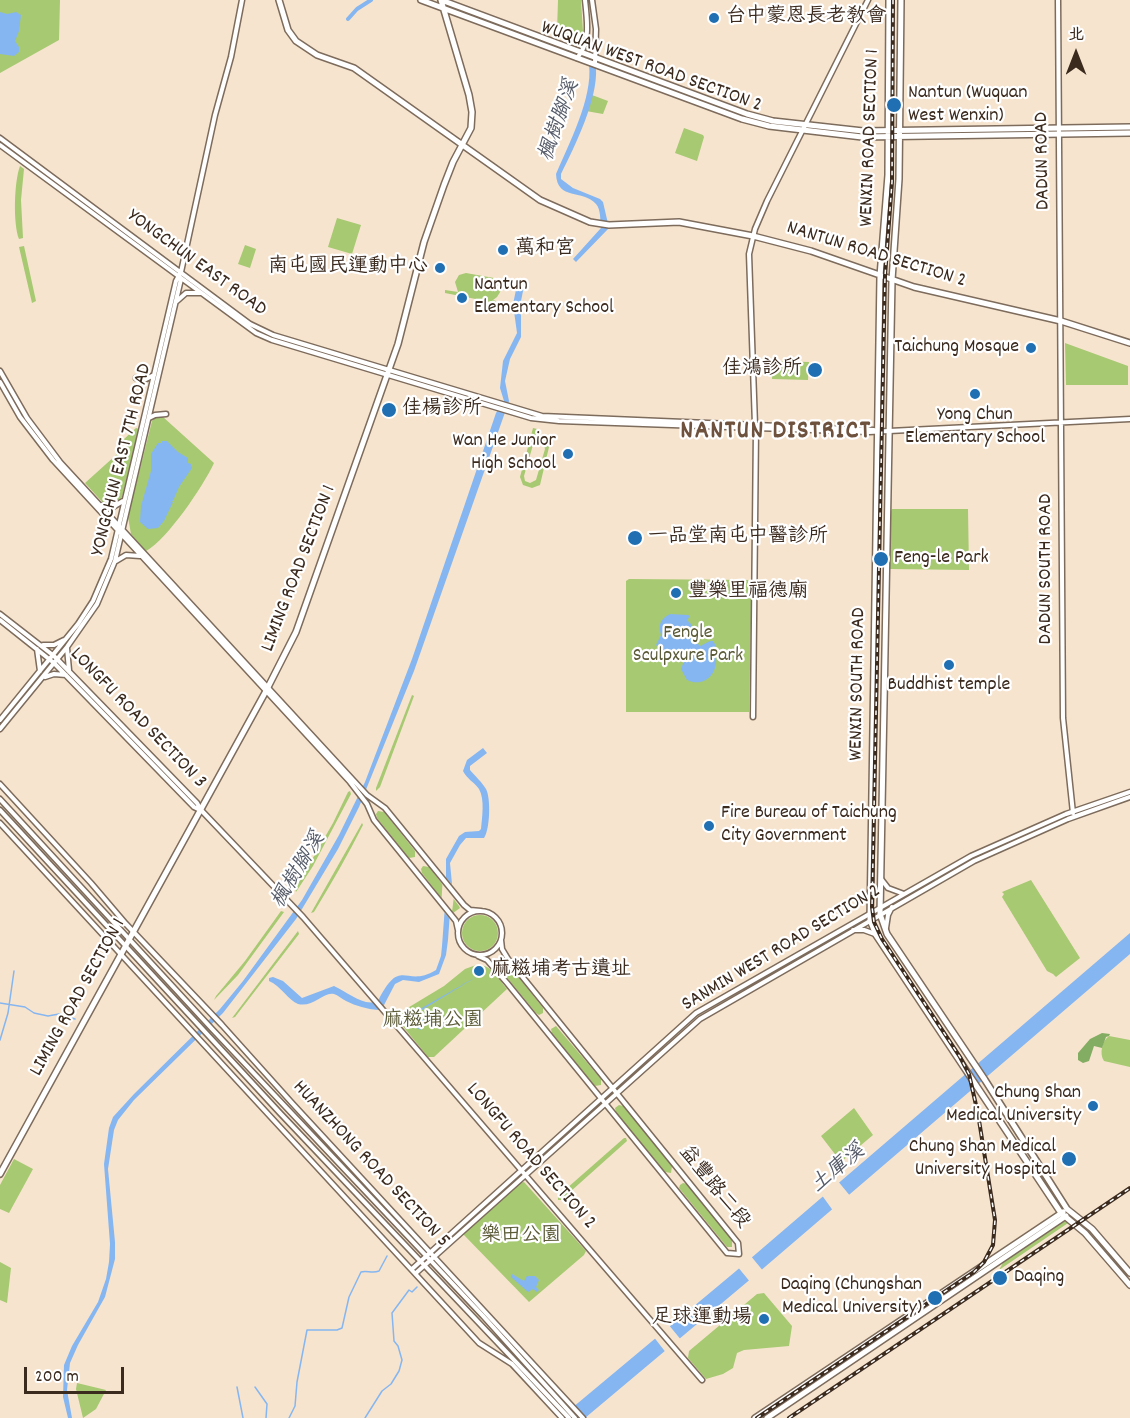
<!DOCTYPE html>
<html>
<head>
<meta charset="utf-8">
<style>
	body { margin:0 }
	#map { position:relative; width:1130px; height:1418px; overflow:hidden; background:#f7e4ce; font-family:Dekko,"LXGW WenKai TC",sans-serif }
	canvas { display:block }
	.north { position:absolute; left:1046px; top:24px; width:60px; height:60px; -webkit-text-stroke:4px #fff; paint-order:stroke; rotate:0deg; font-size:16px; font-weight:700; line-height:24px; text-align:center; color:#3b2a1e }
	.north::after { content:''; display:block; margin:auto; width:21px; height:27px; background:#3b2a1e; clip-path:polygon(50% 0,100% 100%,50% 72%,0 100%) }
	.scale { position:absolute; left:24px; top:1367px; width:100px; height:27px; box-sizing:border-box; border:3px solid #3b2a1e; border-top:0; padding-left:8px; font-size:18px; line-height:21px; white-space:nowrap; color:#3b2a1e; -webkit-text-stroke:4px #fff; paint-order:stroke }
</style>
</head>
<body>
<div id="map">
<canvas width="1130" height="1418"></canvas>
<div class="north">北</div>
<div class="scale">200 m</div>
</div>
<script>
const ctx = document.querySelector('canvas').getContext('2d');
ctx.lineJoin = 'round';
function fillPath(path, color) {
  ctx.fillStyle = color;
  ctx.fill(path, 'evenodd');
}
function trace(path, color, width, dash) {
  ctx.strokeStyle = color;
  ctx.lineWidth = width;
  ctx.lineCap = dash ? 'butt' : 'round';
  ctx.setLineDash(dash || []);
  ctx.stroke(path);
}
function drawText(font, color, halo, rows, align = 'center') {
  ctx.font = font + ' Dekko,"LXGW WenKai TC",sans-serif';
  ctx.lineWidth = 4.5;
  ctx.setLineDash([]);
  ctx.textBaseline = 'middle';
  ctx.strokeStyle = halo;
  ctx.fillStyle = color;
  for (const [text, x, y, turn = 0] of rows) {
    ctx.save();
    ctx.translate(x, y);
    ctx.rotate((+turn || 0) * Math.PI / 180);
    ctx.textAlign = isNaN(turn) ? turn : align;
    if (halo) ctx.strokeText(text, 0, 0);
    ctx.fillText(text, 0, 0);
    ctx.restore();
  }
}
fillPath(new Path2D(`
	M0,0h60l-1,40 -59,33z
	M558,0h23l2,32 -5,9 -4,2 -15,-5 2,-5 -4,-2z
	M592,95l16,6 -5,13 -17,-3z
	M684,128l19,7 1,2 -7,24 -22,-8z
	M20,166l4,3 -3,31 2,38 -4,1c-6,-15 -5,-57 1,-73z
	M337,218l24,7 -9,29 -24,-7z
	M245,245l11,4 -6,19 -12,-4z
	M24,246l12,55 -4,2 -13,-56z
	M466,273l28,5 8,11 -5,8 -4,3 3,1v2l-51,-10v-3l13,2 -3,-10 4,-7z
	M1065,343l63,23v19h-62z
	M773,361l36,1 -1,18 -36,-1z
	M157,416l6,1 51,46c-10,22 -47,77 -68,88l-15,-17 -3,-17 24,-96z
	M136,428l3,1 -17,68 -6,6 -12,1 -19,-21 41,-37 -3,-6z
	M533,428l4,1 -2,9 10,2 4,7 -9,38 -8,3 -9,-3 -3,-8zM537,442l6,1 2,6 -9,31 -6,3 -5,-2 -1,-5 9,-31z
	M892,509h76l1,61 -79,-1v-56z
	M629,579l123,1 -3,132h-123v-131z
	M412,695l2,1 -34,91 -4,4v-3z
	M350,791l1,3 -38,72 -17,26 -1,-3 38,-66 15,-31z
	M378,811l6,1 31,39v6l-6,1 -32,-40 -1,-4z
	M362,823l1,2c-15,30 -32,59 -49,87l-3,1z
	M423,866l6,1 30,39 1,2 -7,5 -31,-40 -1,-4z
	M1031,880l49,78 -24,19 -3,-3 -6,-3 -45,-74 2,-3 -2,-2z
	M281,911l3,1 -46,63 -24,25 2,-4 29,-35z
	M462 933a18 18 0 1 1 36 0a18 18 0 1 1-36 0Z
	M298,931l1,3 -64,83 -3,1z
	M504,962l4,2 35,44v5l-4,2 -3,-2 -36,-44v-4z
	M476,965c16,-1 22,13 31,24l-73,68h-6l-32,-39v-3l48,-29 21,-17z
	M556,1026l45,53v6l-6,1 -43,-53 -1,-4z
	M1109,1036l21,4v27l-26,-6c-5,-7 -2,-20 5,-25z
	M619,1105l4,1 49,60 -1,7 -6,-1 -49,-60 -1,-4z
	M854,1108l19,27 -32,27 -20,-26z
	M624,1138h2l1,3 -66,59h-3v-4z
	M14,1159l19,10 -24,44 -9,-4v-24z
	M524,1182l62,69 -2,4 -55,47 -66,-68 56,-51z
	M683,1183l4,1 45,56v7h-5l-48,-59 1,-3z
	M1065,1221l3,2 -69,47 5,-9z
	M0,1262l11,6 -4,35 -7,-3z
	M764,1293l28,33 -3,20 -45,4 -7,3 -4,15 -10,6 -17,5 -18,-21 1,-7 68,-57z
	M77,1383l29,7 -10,19 -13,9 -7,-29z`), '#a6c972');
fillPath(new Path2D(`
	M1102,1033l8,1 -1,2 -3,1 -4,11 -8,-2 -5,15 -6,2 -5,-3v-7l12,-14z`), '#84ad64');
fillPath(new Path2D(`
	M0,12l7,2 9,-2 5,3 -2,16 -4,10 4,6v5l-5,4 -14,-2z
	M589,65l7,3c2,31 -21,78 -35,106v5l12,9 27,11 3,3 6,26 -33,34 -3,-3 28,-31c-1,-7 0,-19 -5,-24 -13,-15 -39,-3 -40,-30 13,-30 37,-77 33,-109z
	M524,286l-3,15v36l-11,22 -5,22 4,20 -95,270 -55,136 -21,42 -42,70 -73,94 -89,87 -16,20 -4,10 -6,39 7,73v17l-10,38 -27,48 -8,18 -3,27 5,28h-4l-5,-21 1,-32 8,-19 26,-44 8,-23 3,-17 1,-18 -6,-80 5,-36 4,-11 21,-23 86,-85 23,-28 59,-81 37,-65 26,-53 47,-123 84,-246 8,-12 -4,-13 3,-27 14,-28 -4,-29 3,-14 5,1z
	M162,441h5l11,11 10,6v5l3,1 1,4 -13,19 -6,14h-2l2,1 -9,19 -6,7 -10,1 -8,-7 1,-16 10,-35v-17l7,-11h4z
	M670,614l18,1 2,1 -3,4 5,5v5l-4,3 12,13 10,-5h3l3,5 -5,4 11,1v8l-5,-3 -1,1c2,17 -12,31 -29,23l-6,-11 3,-8c-9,-7 -20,-8 -28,-16l5,-10c-3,-10 -1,-16 9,-21z
	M483,748l4,5 -17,13v4c5,6 12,12 16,19 5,9 4,41 -2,49h-18l-6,7 -10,18 2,21 -4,56 -2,15 -7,19 -20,8 -16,-2 -8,4 -12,23 -5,3c-11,-1 -22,-4 -32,-9 -4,-2 -8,-6 -12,-7 -10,-3 -21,14 -36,10 -9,-3 -17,-18 -29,-23v-3l4,-1 10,4 19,17 32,-12c14,6 29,21 44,15 23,-46 27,-12 58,-31l5,-14 1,-10 4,-54v-33l13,-23 6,-4 14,-1 2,-2c1,-11 4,-30 -2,-40 -5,-7 -12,-10 -16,-18l4,-11z
	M1130,933v21l-371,318 -174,146h-25l176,-147z
	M481,974l-64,39 1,7 3,-2 2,2v7l-2,3 -6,-3 -6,-8 3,-5 -2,-4 3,-1 2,3z
	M512,1274l12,7 3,-5h8l4,4 -3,7 3,3 -2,2 -4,-3 -5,3 -17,-15z`), '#85b6f1');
fillPath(new Path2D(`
	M443,874l12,14 -4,32 -10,-11z
	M837,1180l14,17 -17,15 -13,-18z
	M750,1255l14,17 -13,11 -14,-17z
	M668,1324l14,17 -15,13 -14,-18z`), '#f7e4ce');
trace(new Path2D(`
	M0,1003l25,4 9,6 14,3 11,-2 16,5
	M0,1040l8,-27 6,-42
	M237,1387l6,31
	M255,1387l12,17 -1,14
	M289,1418l6,-12 2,-24 10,-52h30l5,-2 7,-31 12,-25c6,-2 11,2 18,-1l8,-15
	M365,1418l17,-27 9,-7 8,-13 3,-11 -4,-14 -4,-5 -2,-28 17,-23 3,2 5,-5`), '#85b6f1', 1.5);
trace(new Path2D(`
	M348,19l9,-10 14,-9`), '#85b6f1', 4);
const minor = new Path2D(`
	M592,0l4,29 -1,35
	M1058,0l5,718 10,95
	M577,58c14,-15 10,-39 8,-58
	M0,138l250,186 23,11 269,81 332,14
	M0,145l256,188 16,7 259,78 28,3 310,11 261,-13
	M177,301l9,-8h14
	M0,371l27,47 33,44 307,333 18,13 79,97 6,5 11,1
	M136,378l10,1 8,-4
	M0,382l20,35 33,43 297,322 17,22 7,16 82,101 2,9
	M149,418l6,-3 11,-1
	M755,425l-6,-171 6,-25 12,-28 101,-201
	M100,505l13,2 10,-6
	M116,561l10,-6 14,1
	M0,614l54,42 143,147 4,7 102,107 399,463
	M0,620l54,43 140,144 6,3
	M43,645h11l10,-5
	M67,648l2,22
	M37,649l3,22
	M45,677l9,-3 12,1
	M753,717l3,-288
	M0,720l78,-96 15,-23 18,-42 65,-278 5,-9 34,-157 16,-58 11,-57
	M0,729l67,-82 30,-43 18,-43 66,-282
	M0,784l91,99 35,41 96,101 70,78 291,315
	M0,799l213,231 270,286 92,102
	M0,810l280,303 289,305
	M0,823l479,520 33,21 50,54
	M881,879l7,9 16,6
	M458 933a22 22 0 1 1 44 0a22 22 0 1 1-44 0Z
	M886,928l2,-13 4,-8
	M853,930h11l11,4
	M478,956l9,4 20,23 220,270 12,1 -1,-11 -230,-284 -6,-10 -1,-9
	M412,1269l284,-256 275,-157 95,-42 64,-22
	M416,1273l284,-254 274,-158 94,-42 62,-22`);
const major = new Path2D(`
	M279,0l9,30 8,11 21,14 37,13 186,132 50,22 19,3 70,-3 74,14 58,15 103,36 147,34 69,22
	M421,0l321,119 27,7 93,11 268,-4
	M441,0l306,114 26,7 90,10 267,-4
	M889,0l-1,175 -8,101 -10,644 6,15 185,278 24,20 45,52
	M901,0l-2,179 -7,101 -12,634 7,20 98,146 82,129 25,20 38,44
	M0,1174l266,-483 30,-59 102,-288 26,-102 20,-57 9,-23 18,-34 1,-16 -3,-17 -28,-95
	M755,1418l308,-206
	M767,1418l299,-202`);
trace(minor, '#7d6b5c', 7);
trace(major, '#7d6b5c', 8);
trace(minor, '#fff', 4);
trace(major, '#fff', 5);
const rail = new Path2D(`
	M757,1418l217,-146 10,-10 9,-17 2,-25 -17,-106 -9,-40 -9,-17 -78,-118 -8,-17 -2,-15 13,-631 7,-94 1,-182
	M789,1418l341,-230`);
trace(rail, '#3b2a1e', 4);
trace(rail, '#fff', 1.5, [4.5]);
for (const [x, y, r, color] of [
	[714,18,6,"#1f6fb2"],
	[894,105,8,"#1f6fb2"],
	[503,250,6,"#1f6fb2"],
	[440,268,6,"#1f6fb2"],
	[462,298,6,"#1f6fb2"],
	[1031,348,6,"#1f6fb2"],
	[815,370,8,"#1f6fb2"],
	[975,394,6,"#1f6fb2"],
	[389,410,8,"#1f6fb2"],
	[568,454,6,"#1f6fb2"],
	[635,538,8,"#1f6fb2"],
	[881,559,8,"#1f6fb2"],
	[676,593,6,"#1f6fb2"],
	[949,665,6,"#1f6fb2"],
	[709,826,6,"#1f6fb2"],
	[479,971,6,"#1f6fb2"],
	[1093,1106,6,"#1f6fb2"],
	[1069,1159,8,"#1f6fb2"],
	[1000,1278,8,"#1f6fb2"],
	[935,1298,8,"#1f6fb2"],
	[764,1319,6,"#1f6fb2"]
]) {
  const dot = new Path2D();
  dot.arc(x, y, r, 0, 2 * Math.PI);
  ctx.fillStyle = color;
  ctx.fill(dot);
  trace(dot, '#fff', 2);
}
drawText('20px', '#3b2a1e', '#fff', [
	["台中蒙恩長老教會",726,18],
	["Nantun (Wuquan",908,94],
	["West Wenxin)",908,117],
	["萬和宮",515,250],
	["南屯國民運動中心",428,268,"right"],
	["Nantun",474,286],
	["Elementary School",474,309],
	["Taichung Mosque",1019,348,"right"],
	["佳鴻診所",802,370,"right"],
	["佳楊診所",402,410],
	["Yong Chun",975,416,"center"],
	["Elementary School",975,439,"center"],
	["Wan He Junior",556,442,"right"],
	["High School",556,465,"right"],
	["一品堂南屯中醫診所",648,538],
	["Feng-le Park",894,559],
	["豐樂里福德廟",688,593],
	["Buddhist temple",949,686,"center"],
	["Fire Bureau of Taichung",721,814],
	["City Government",721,837],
	["麻糍埔考古遺址",491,971],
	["Chung Shan",1081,1094,"right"],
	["Medical University",1081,1117,"right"],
	["Chung Shan Medical",1056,1148,"right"],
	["University Hospital",1056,1171,"right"],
	["Daqing",1014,1278],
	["Daqing (Chungshan",922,1286,"right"],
	["Medical University)",922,1309,"right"],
	["足球運動場",752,1319,"right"]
], 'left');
drawText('20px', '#3b2a1e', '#fff', [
	["WUQUAN WEST ROAD SECTION 2",651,68,20],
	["WENXIN ROAD SECTION 1",871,138,-88],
	["DADUN ROAD",1044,161,-91],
	["NANTUN ROAD SECTION 2",876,256,17],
	["YONGCHUN EAST ROAD",196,264,36],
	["YONGCHUN EAST 7TH ROAD",123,460,-76],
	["LIMING ROAD SECTION 1",300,569,-69],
	["DADUN SOUTH ROAD",1047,569,-90],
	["WENXIN SOUTH ROAD",859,684,-89],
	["LONGFU ROAD SECTION 3",137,719,46],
	["SANMIN WEST ROAD SECTION 2",782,949,-31],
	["LIMING ROAD SECTION 1",79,998,-61],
	["LONGFU ROAD SECTION 2",530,1157,49],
	["HUANZHONG ROAD SECTION 5",370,1165,47],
	["益豐路二段",713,1188,51]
]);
drawText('20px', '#5b5a37', '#fff', [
	["Fengle",688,634],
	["Sculpxure Park",688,657],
	["麻糍埔公園",433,1022],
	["樂田公園",521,1237]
]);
drawText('italic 21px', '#555b68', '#fff', [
	["楓樹腳溪",561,121,-71],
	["楓樹腳溪",300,871,-59],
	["土庫溪",839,1170,-40]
]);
ctx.letterSpacing = '1.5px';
drawText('bold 26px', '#6e523e', '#fff', [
	["NANTUN DISTRICT",776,433]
]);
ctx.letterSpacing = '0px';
</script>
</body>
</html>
